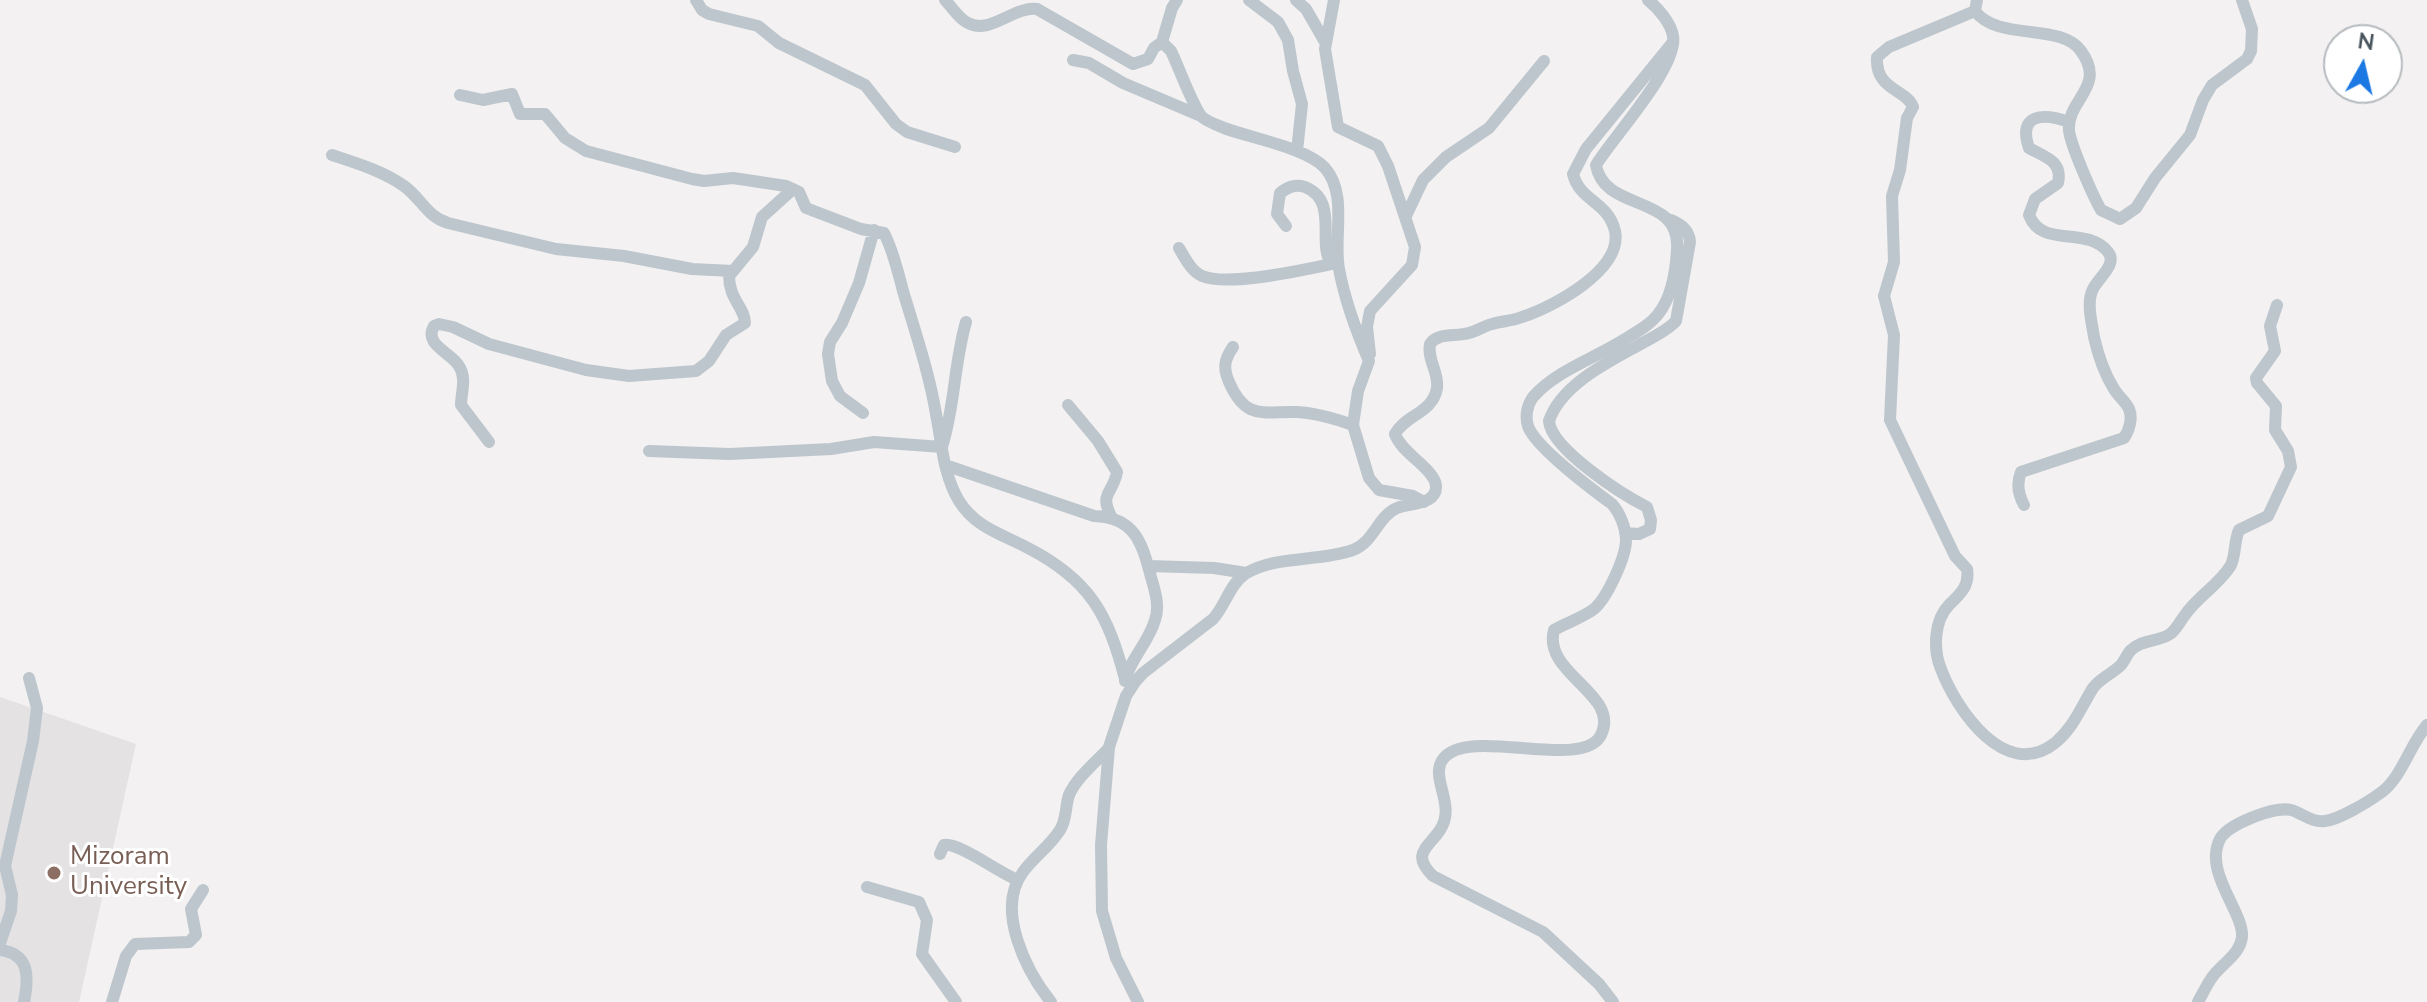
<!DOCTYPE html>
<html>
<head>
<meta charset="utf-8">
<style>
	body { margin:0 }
	#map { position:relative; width:2427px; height:1002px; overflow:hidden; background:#f3f1f1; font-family:"Nunito Sans",sans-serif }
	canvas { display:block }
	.north { position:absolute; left:2323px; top:24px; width:80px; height:80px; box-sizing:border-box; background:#fff; border:2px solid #b6bbbf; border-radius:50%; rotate:8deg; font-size:22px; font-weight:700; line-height:32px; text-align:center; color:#49555e }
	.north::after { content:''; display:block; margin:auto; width:28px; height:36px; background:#1c79e3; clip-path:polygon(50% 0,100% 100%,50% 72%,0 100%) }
</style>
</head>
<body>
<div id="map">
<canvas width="2427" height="1002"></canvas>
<div class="north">N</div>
</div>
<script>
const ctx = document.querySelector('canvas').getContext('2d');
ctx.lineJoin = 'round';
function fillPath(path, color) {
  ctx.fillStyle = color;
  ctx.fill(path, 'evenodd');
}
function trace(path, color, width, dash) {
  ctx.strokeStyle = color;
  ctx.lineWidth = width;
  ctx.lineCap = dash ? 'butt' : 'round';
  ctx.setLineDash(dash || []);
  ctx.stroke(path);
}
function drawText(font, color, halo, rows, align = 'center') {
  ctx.font = font + ' "Nunito Sans",sans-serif';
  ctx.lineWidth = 6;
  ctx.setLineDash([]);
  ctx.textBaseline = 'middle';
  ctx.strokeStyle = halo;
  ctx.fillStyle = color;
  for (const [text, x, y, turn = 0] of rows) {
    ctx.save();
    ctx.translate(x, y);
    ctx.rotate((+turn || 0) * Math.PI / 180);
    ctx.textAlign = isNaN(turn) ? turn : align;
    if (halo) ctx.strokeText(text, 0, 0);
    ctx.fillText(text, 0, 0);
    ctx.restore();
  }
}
fillPath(new Path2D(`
	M0,697l136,47 -57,258h-79z`), '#e4e2e3');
trace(new Path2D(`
	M696,0l6,10 7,4 49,12 21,17 86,42 31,39 11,8 48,15
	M945,0c7,7 14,19 23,23 22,12 46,-17 69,-14l96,55 15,-5 6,-11 8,-6 9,9c7,14 22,56 31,66 6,5 15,8 22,11 27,10 83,20 101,40 23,26 8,69 14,101 6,32 17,62 30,92l-11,30 -5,34 16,53 10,12 34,6 11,6
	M1249,0l29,22 10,18 5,31 9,33 -5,47
	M1296,0l10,9 19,33
	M1334,0l-9,49 13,78 40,19 10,20 27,81 -3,18 -42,46 -3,16 3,27
	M1977,0l-2,11c23,31 86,11 106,40 26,36 -14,48 -12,79 1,14 24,66 32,80l19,9 16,-11 19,-30 35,-43 13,-35 9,-15 35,-26 4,-8 1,-22 -10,-29
	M1975,11l-86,36 -12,10c-2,34 30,32 36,50l-6,11 -7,52 -8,26 2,66 -10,34 10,39 -4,85 65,136 12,13c3,17 -7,25 -18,36 -15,15 -16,45 -8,64 15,40 64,113 114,74 19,-16 25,-34 38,-55 7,-10 19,-14 28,-23 4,-5 6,-11 10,-15 11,-11 28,-8 39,-16 7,-5 10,-13 15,-19 12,-18 35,-31 46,-50 5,-11 3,-24 8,-35l29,-14 23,-49 -3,-16 -13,-21 1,-24 -19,-23 -1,-5 19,-27 -5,-25 7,-21
	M1162,42l10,-34 5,-8
	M1073,60l16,3 34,20 78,33
	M460,95l23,5 29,-6 8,20h25l20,24 21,13 106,28 12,2 29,-3 53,8 13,6 7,16 55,21 23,4c9,17 14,39 19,58 12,40 26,81 33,123 6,30 7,60 23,87 17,27 43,33 69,47 62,32 80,66 97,131
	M332,155c24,8 51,16 72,31 18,13 22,30 44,37l108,26 68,7 68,13 41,2
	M1406,216l17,-36 23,-23 43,-29 55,-67
	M1286,226l-9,-12 3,-21c8,-6 15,-9 25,-6 35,14 11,58 27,77h6
	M1179,248c6,10 12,23 23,28 26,11 102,-6 130,-12
	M1233,347c-9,13 -10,21 -4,35 17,39 34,29 68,30 19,1 39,7 56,13
	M1068,405l30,36 19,31c-4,22 -18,21 -6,44
	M863,413l-23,-17 -8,-15 -4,-27 2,-12 12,-19 17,-40 15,-53
	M489,442l-28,-37c0,-12 6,-27 -2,-39 -8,-14 -36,-21 -25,-40l5,-2 14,3 36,17 97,26 43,6 67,-5 13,-10 17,-26 19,-12c0,-15 -16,-24 -16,-47l24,-29 9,-30 31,-28
	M649,451l81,3 101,-5 43,-7 68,5c13,-41 12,-84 24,-125
	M945,465l149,51c41,1 48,27 57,61 4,14 9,29 4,43 -6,22 -25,39 -30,61
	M2024,505c-6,-11 -8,-21 -3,-33l103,-34c5,-7 9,-20 5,-29 -3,-7 -11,-13 -15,-20 -10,-16 -16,-34 -20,-52 -2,-14 -8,-35 -1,-48 5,-11 25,-25 15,-37 -22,-27 -66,-3 -79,-37l6,-16 23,-16c5,-22 -13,-26 -29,-35 -12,-35 15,-35 40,-26
	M1625,533l14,1 11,-5 1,-9 -4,-13c-24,-12 -96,-58 -98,-86 12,-36 59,-59 90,-76 12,-7 28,-14 37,-24l14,-79c-1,-12 -8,-17 -19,-22
	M1148,566l66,2 32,5
	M940,854l4,-9c15,-3 55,28 74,35
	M867,887l52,15 8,18 -5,34 34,48
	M0,943l11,-32 1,-16 -7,-29 28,-125 4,-33 -8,-30
	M0,950c30,4 29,27 24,52
	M112,1002l14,-46 9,-12 54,-2 7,-7 -5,-26 12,-19
	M1051,1002c-25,-31 -56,-93 -28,-130 11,-15 27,-26 37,-42 7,-11 5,-23 9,-35 8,-18 27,-33 40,-47
	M1138,1002l-22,-44 -14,-47 -1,-66 8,-98 17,-51 9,-14 8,-9 70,-54c12,-13 17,-35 32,-45 31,-19 74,-12 108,-24 21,-8 25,-34 44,-42 13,-5 40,-3 39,-22 -1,-17 -35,-33 -41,-52 10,-19 38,-21 42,-46 2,-16 -10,-28 -7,-44 8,-12 26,-7 39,-11 8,-2 15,-7 23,-9 10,-3 20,-3 30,-7 31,-10 101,-47 93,-86 -7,-30 -35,-29 -42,-57l13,-25 87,-107
	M1613,1002l-14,-18 -56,-52 -110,-56c-22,-22 -6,-27 7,-46 17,-25 -11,-52 3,-71 25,-34 139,13 158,-24 20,-41 -59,-61 -47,-105 12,-7 28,-12 40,-21 13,-11 32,-52 32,-69 0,-12 -6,-27 -14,-36 -19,-14 -77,-57 -84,-78 -3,-9 -1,-21 5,-29 21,-24 56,-37 82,-52 14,-9 34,-18 44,-32 13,-17 17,-44 18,-64 4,-56 -73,-36 -81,-84 17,-28 83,-99 77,-129 -2,-13 -15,-28 -25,-36
	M2198,1002c5,-9 9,-18 15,-26 10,-13 27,-22 29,-39 2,-25 -39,-65 -22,-98 8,-15 55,-33 71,-29 11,3 21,13 34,11 13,-1 43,-19 54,-27 22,-14 30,-48 48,-69`), '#bdc6cd', 12);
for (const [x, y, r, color] of [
	[54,873,8,"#8d6e63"]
]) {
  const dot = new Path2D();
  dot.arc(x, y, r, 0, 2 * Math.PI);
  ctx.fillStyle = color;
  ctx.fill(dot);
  trace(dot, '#fff', 3);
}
drawText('26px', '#785e54', '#fff', [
	["Mizoram",70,858],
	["University",70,888]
], 'left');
</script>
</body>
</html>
